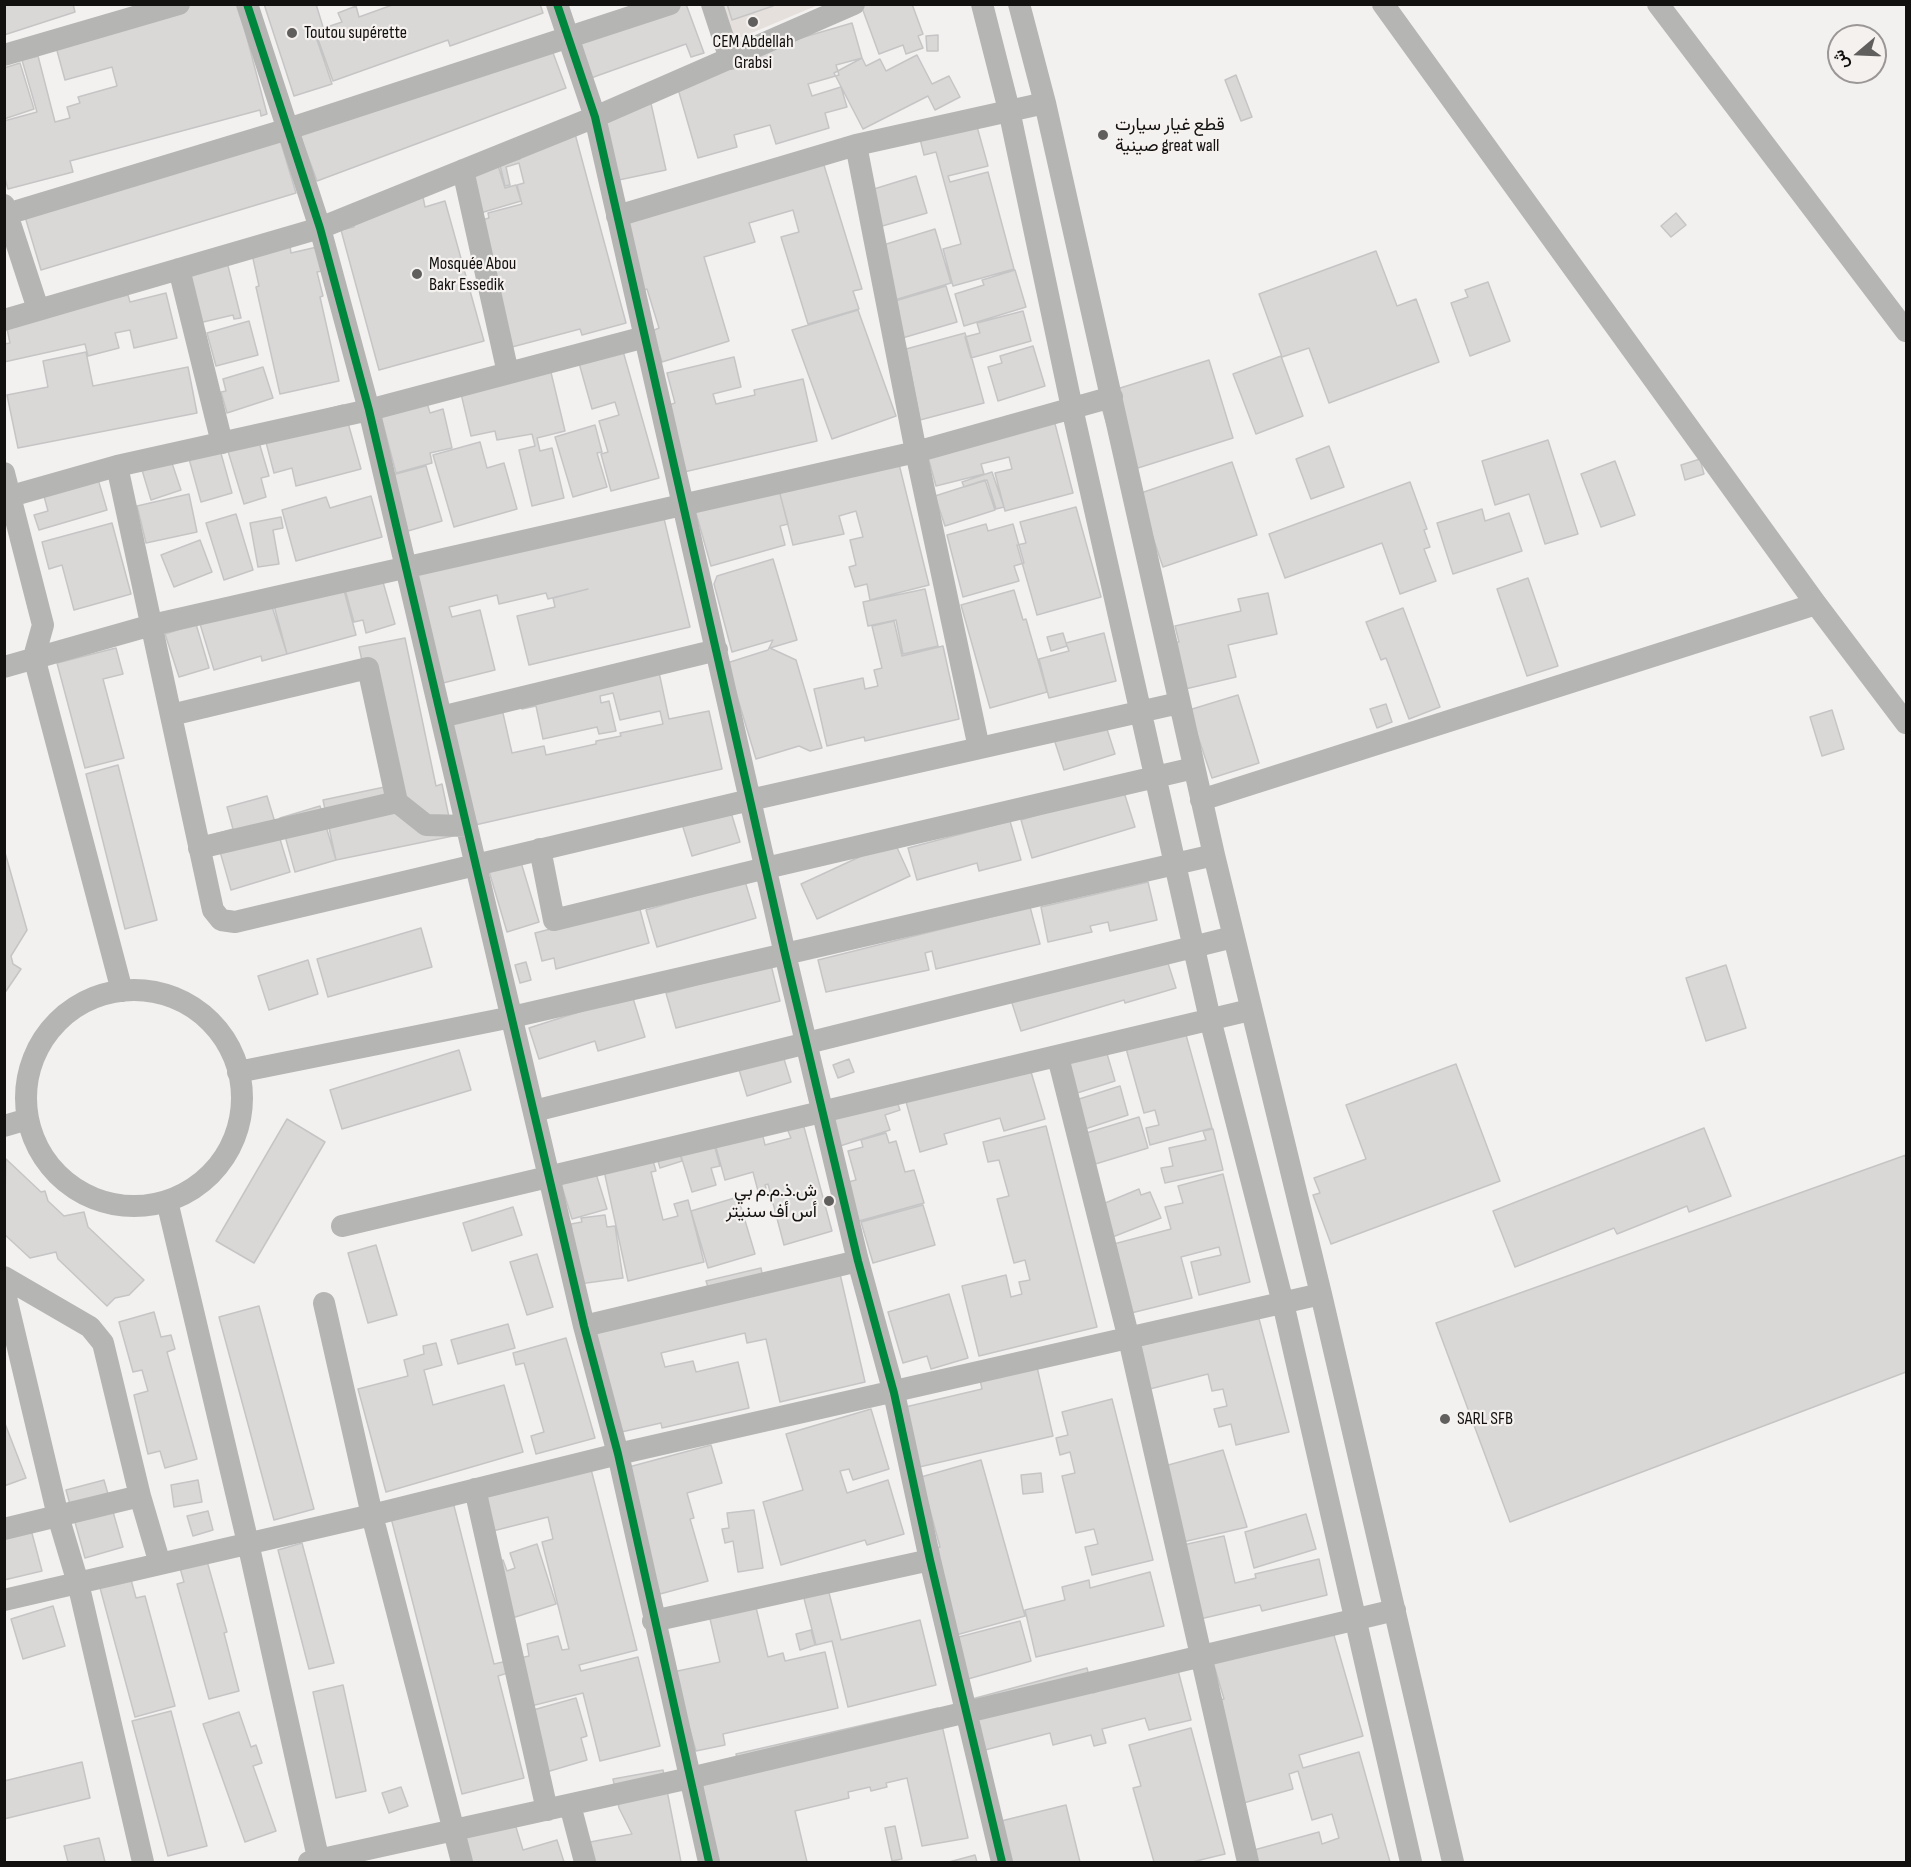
<!DOCTYPE html>
<html>
<head>
<meta charset="utf-8">
<style>
	body { margin:0 }
	#map { position:relative; width:1911px; height:1867px; overflow:hidden; background:#f3f1f0; font-family:"Sofia Sans Condensed",Vazirmatn,sans-serif }
	canvas { display:block }
	.frame { position:absolute; inset:0; border:6px solid #121110; pointer-events:none }
	.north { position:absolute; left:1827px; top:24px; width:60px; height:60px; box-sizing:border-box; background:#f4f1ef; border:2px solid #9a9796; border-radius:50%; rotate:251deg; font-size:16px; font-weight:700; line-height:24px; text-align:center; color:#121110 }
	.north::after { content:''; display:block; margin:auto; width:21px; height:27px; background:#615f5e; clip-path:polygon(50% 0,100% 100%,50% 72%,0 100%) }
</style>
</head>
<body>
<div id="map">
<canvas width="1911" height="1867"></canvas>
<div class="frame"></div>
<div class="north">ش</div>
</div>
<script>
const ctx = document.querySelector('canvas').getContext('2d');
ctx.lineJoin = 'round';
function fillPath(path, color) {
  ctx.fillStyle = color;
  ctx.fill(path, 'evenodd');
}
function trace(path, color, width, dash) {
  ctx.strokeStyle = color;
  ctx.lineWidth = width;
  ctx.lineCap = dash ? 'butt' : 'round';
  ctx.setLineDash(dash || []);
  ctx.stroke(path);
}
function drawText(font, color, halo, rows, align = 'center') {
  ctx.font = font + ' "Sofia Sans Condensed",Vazirmatn,sans-serif';
  ctx.lineWidth = 4.5;
  ctx.setLineDash([]);
  ctx.textBaseline = 'middle';
  ctx.strokeStyle = halo;
  ctx.fillStyle = color;
  for (const [text, x, y, turn = 0] of rows) {
    ctx.save();
    ctx.translate(x, y);
    ctx.rotate((+turn || 0) * Math.PI / 180);
    ctx.textAlign = isNaN(turn) ? turn : align;
    if (halo) ctx.strokeText(text, 0, 0);
    ctx.fillText(text, 0, 0);
    ctx.restore();
  }
}
fillPath(new Path2D(`
	M723,4l95,1 -83,35z`), '#e6e0dc');
const building = new Path2D(`
	M4,4h69l2,8 -71,23z
	M171,4h67l29,110 -6,2 -1,-6 -190,51 3,11 -65,17 -4,-14v-54l33,-9 -15,-52 16,-4 17,66 15,-4 -3,-11 13,-4 -2,-6 39,-11 -5,-19 -47,13 -12,-44z
	M264,4h52l7,23 -9,4 18,53 -38,12z
	M395,4h145l3,9 -93,33 -2,-6 -115,41 -18,-50 27,-9 -4,-9 18,-7 3,11z
	M646,4h40l18,49 -13,4 -5,-13 -95,34 -17,-47z
	M727,4h45l1,2 -41,14z
	M912,4l11,30 -5,2 5,12 -17,6 -3,-9 -24,9 -18,-49z
	M852,23l10,35 -26,7 3,10 -31,9 4,12 29,-9 6,20 -22,6 4,15 -53,16 -6,-19 -36,10 3,12 -39,11 -24,-83z
	M938,35v16h-11l-1,-15z
	M549,42l17,46 -249,93 -20,-54z
	M917,55l15,29 17,-8 11,21 -25,13 -7,-14 -65,33 -29,-56 28,-15 4,8 14,-7 6,12z
	M20,63l14,46 -30,10v-51z
	M1236,75l16,42 -11,4 -16,-41z
	M650,99l16,71 -52,11 -15,-71z
	M976,123l12,43 -40,10 2,6 38,-10 26,97 -61,17 -10,-37 18,-5 -25,-92 -12,3 -4,-16z
	M574,130l52,193 -44,12 -2,-6 -68,18 -34,-126 11,-3 -1,-5 34,-9 -5,-19 7,-2 -5,-20 -13,4 4,18 -5,1 -5,-21 20,-6 -4,-14z
	M278,133l18,60 -255,77 -18,-60z
	M819,149l43,140 -9,2 6,18 -51,15 -27,-87 18,-5 -6,-22 -44,13 6,19 -51,15 25,84 -67,21 -10,-31 7,-3 -12,-39 -3,1 -24,-81z
	M496,159l9,29 11,-3 5,16 -44,13 -13,-45z
	M916,176l11,37 -55,16 -11,-36z
	M423,197l2,10 20,-6 39,140 -105,29 -38,-140 13,-3 -3,-10z
	M1676,213l10,12 -15,12 -10,-11z
	M935,229l16,54 -63,19 -8,-56z
	M290,246l1,7 26,-6 5,24 -5,1 6,24 -3,1 19,84 -59,13 -24,-107 3,-1 -7,-32z
	M1376,251l21,55 19,-7 23,63 -110,41 -20,-55 -27,9 -23,-63z
	M227,262l14,56 -7,1 -1,-4 -34,8 -12,-51z
	M1015,270l11,37 -62,19 -9,-32 29,-9 -2,-5z
	M1488,282l22,59 -40,15 -19,-53 17,-6 -3,-7z
	M946,286l11,36 -58,17 -11,-36z
	M166,293l11,45 -43,10 -4,-18 -15,3 4,15 -31,8 -3,-12 -81,18v-18l6,-1 -4,-19 122,-29 2,7z
	M858,310l38,106 -64,23 -40,-109z
	M1023,311l8,30 -60,17 -6,-21 15,-4 -3,-10z
	M249,321l9,34 -42,11 -9,-33z
	M965,333l19,70 -64,17 -14,-71z
	M1033,346l12,40 -47,15 -10,-34 14,-4 -2,-7z
	M623,351l36,127 -48,13 -10,-37 7,-2 -9,-31 20,-6 -4,-13 -23,7 -13,-46z
	M86,352l7,34 95,-19 9,46 -179,35 -11,-53 41,-8 -5,-26z
	M1281,356l22,60 -47,18 -23,-60z
	M734,357l7,30 -28,7 3,10 39,-9 -1,-5 49,-11 14,62 -133,31 -15,-67 6,-2 -8,-30z
	M548,360l17,71 -28,7 3,13 12,-3 12,50 -32,8 -13,-56 16,-4 -3,-12 -35,6 -2,-9 -24,5 -13,-55z
	M1209,360l24,78 -111,35 -24,-78z
	M263,367l10,31 -46,15 -6,-21 5,-1 -3,-12z
	M423,389l7,24 13,-4 9,39 -22,5 2,10 -36,10 -19,-72z
	M343,405l18,64 -65,17 -4,-18 -18,5 -12,-46z
	M1053,416l20,77 -68,18 -10,-38 17,-4 -3,-12 -28,7 3,10 -48,12 -10,-36z
	M595,425l7,27 -5,1 10,34 -34,10 -18,-60z
	M255,429l14,47 -8,2 5,19 -22,7 -20,-66z
	M217,439l15,54 -31,9 -15,-54z
	M1548,440l30,94 -33,10 -16,-50 -34,11 -13,-44z
	M480,442l7,26 17,-5 13,46 -63,18 -21,-72z
	M1329,446l15,41 -33,12 -15,-40z
	M897,456l32,129 -59,15 -3,-16 -12,3 -6,-20 7,-2 -6,-25 13,-3 -7,-26 -17,5 5,18 -51,11 -15,-59z
	M1700,459l4,15 -19,6 -4,-15z
	M171,460l10,30 -30,10 -9,-30z
	M1615,461l20,54 -34,12 -20,-53z
	M1232,462l25,73 -94,32 -25,-73z
	M426,466l16,55 -34,10 -16,-56z
	M95,469l12,41 -68,20 -5,-15 14,-4 -7,-26z
	M992,472l12,35 -8,2 -9,-29 -23,7 -2,-5z
	M985,480l10,30 -50,16 -10,-30z
	M1410,482l17,47 -3,1 6,17 -6,2 12,32 -36,13 -18,-51 -97,35 -16,-44z
	M777,483l11,41 -8,2 5,19 -74,21 -17,-60z
	M189,494l8,38 -51,11 -9,-37z
	M371,496l11,41 -86,24 -14,-51 44,-13 4,11z
	M661,506l29,121 -161,38 -12,-49 38,-9 -2,-9 35,-9 -40,10 -2,-6 -47,11 -2,-9 -48,12 3,10 28,-7 15,60 -52,13 -29,-118z
	M1076,507l25,90 -64,18 -20,-70 9,-2 -6,-21z
	M1482,509l3,12 24,-8 13,38 -69,23 -16,-51z
	M236,514l17,56 -29,10 -18,-57z
	M281,517l2,11 -10,2 6,34 -21,3 -8,-44z
	M112,523l19,71 -57,16 -12,-45 -13,4 -7,-27z
	M986,524l2,7 25,-7 11,39 -10,3 5,15 -56,16 -16,-62z
	M200,540l12,32 -38,15 -13,-32z
	M773,559l24,81 -27,8 26,12 26,88 -12,3 -11,-5 -43,13 -29,-96 41,-13 5,-10 -41,12 -18,-68 3,-8z
	M379,568l16,56 -29,9 -3,-13 -9,2 -12,-43z
	M1528,578l30,88 -31,10 -30,-87z
	M341,579l15,56 -69,19 -15,-56z
	M925,589l13,57 -35,8 -7,-34 -28,6 -5,-24z
	M1014,590l9,30 3,-1 21,73 -57,16 -29,-103z
	M1268,593l9,41 -49,11 8,32 -55,13 -11,-47 9,-1 -4,-16 66,-15 -3,-12z
	M270,600l17,54 -25,7 -1,-5 -47,14 -17,-56z
	M1403,608l37,99 -31,12 -23,-61 -5,2 -15,-38z
	M894,621l8,35 41,-10 16,73 -94,22 -1,-4 -37,9 -13,-57 49,-11 2,11 13,-3 -4,-16 8,-2 -10,-42z
	M196,624l13,44 -30,9 -14,-43z
	M1063,633l4,13 -16,5 -4,-14z
	M1104,633l12,48 -67,17 -10,-39 30,-8 -3,-8z
	M405,638l31,148 6,-2 11,52 -117,24 -13,-60 71,-15 -16,-49 -19,-89z
	M116,648l7,26 -20,5 21,79 -39,10 -28,-105z
	M657,663l12,56 40,-8 13,58 -247,56 -26,-113 51,-12 12,53 32,-7 2,9 50,-11v-3l25,-5 -1,-3 43,-9 -3,-13 -40,9 -7,-27 -13,3 1,7 8,-2 7,30 -17,3 -2,-7 -54,12 -7,-33 -14,3 -3,-15z
	M1238,695l21,68 -47,15 -23,-68z
	M1386,704l6,18 -15,6 -7,-19z
	M1832,710l12,39 -22,7 -12,-39z
	M1105,723l10,31 -51,16 -10,-31z
	M118,765l39,155 -32,9 -39,-155z
	M1123,789l12,38 -103,31 -11,-38z
	M267,796l23,76 -59,18 -16,-56 18,-5 -6,-22z
	M320,806l16,54 -41,12 -15,-54z
	M730,809l10,33 -48,14 -10,-32z
	M1010,821l11,39 -42,11 -2,-8 -60,17 -9,-32z
	M894,841l16,35 -93,43 -16,-35z
	M4,849l23,81 -16,26 2,8 8,5 -17,25z
	M520,859l19,63 -32,10 -19,-64z
	M745,881l11,37 -99,29 -11,-37z
	M1148,882l9,38 -47,11 -2,-9 -18,4 2,6 -44,10 -7,-35z
	M639,906l10,37 -93,26 -2,-11 -12,3 -7,-28z
	M1030,907l10,37 -104,25 -4,-18 -7,2 4,17 -103,22 -8,-32z
	M421,928l11,39 -104,30 -11,-38z
	M1165,954l11,34 -51,15 -1,-3 -103,31 -10,-31z
	M308,960l10,34 -49,16 -11,-34z
	M526,962l5,18 -11,3 -5,-18z
	M771,965l9,36 -104,27 -10,-35z
	M1726,965l20,63 -40,13 -20,-63z
	M632,995l13,42 -47,14 -3,-10 -56,18 -10,-31z
	M1181,1017l31,111 -62,17 -4,-17 13,-3 -4,-15 -11,3 -22,-79z
	M1103,1040l12,41 -38,12 -13,-42z
	M781,1049l10,33 -44,14 -10,-33z
	M459,1050l12,40 -129,39 -12,-39z
	M1026,1055l19,64 -41,12 -4,-13 -56,16 3,10 -27,8 -15,-54z
	M849,1059l5,13 -16,6 -5,-13z
	M1456,1064l44,117 -169,63 -18,-49 7,-2 -6,-15 52,-19 -20,-54z
	M891,1085l9,25 -15,5 5,15 -50,16 -12,-38z
	M1120,1086l8,29 -43,14 -9,-29z
	M801,1116l31,115 -48,14 -16,-61 -3,1 1,3 -8,3 -5,-19 -28,8 -13,-47 47,-13 6,25 26,-7 -3,-7z
	M1139,1117l9,31 -56,17 -9,-31z
	M287,1119l38,23 -71,121 -38,-22z
	M1046,1126l51,201 -118,29 -17,-70 44,-11 5,22 11,-3 -3,-12 11,-2 -5,-20 -11,3 -17,-64 12,-3 -10,-36 -11,2 -5,-20z
	M1704,1128l27,68 -42,16 -2,-6 -70,28 -3,-6 -99,39 -22,-56z
	M1213,1129l10,41 -58,13 -4,-15 12,-2 -4,-18 37,-8 -3,-9z
	M886,1133l3,10 7,-2 9,31 9,-2 10,33 -65,18 -11,-39 8,-2 -8,-29 15,-4 -2,-7z
	M712,1137l8,29 -9,2 5,17 -24,7 -14,-46z
	M678,1147l4,14 -22,7 -4,-14z
	M651,1154l5,17 -5,1 12,48 15,-4 -4,-12 14,-4 16,62 -76,19 -25,-115z
	M1906,1155v217l-396,150 -74,-199z
	M6,1159l35,33 4,-1 3,10 16,15 20,-4 4,15 56,53 -15,15 -14,3 -8,8 -49,-47 -2,-7 -26,6 -26,-24z
	M593,1164l14,45 -35,10 -14,-45z
	M1223,1174l27,108 -51,13 -8,-33 30,-7 -2,-8 -38,10 11,41 -69,17 -17,-69 65,-17 -6,-22 18,-4 -5,-17z
	M1139,1189l2,6 9,-3 11,26 -51,20 -12,-32z
	M738,1197l17,57 -47,14 -17,-57z
	M923,1205l12,40 -62,18 -12,-41z
	M513,1207l9,28 -50,16 -9,-28z
	M605,1215l2,12 8,-1 8,52 -44,6 -8,-60 11,-2 -1,-4z
	M376,1245l21,70 -29,8 -20,-70z
	M537,1254l16,53 -26,8 -17,-53z
	M837,1261l28,121 -85,20 -14,-63 -19,4 -2,-10 -84,20 4,14 28,-6 3,11 42,-10 11,46 -87,20 -1,-5 -44,10 -27,-115 119,-28 -3,-9 55,-13 2,11z
	M949,1294l19,64 -37,11 -4,-13 -24,7 -15,-51z
	M259,1306l55,203 -40,11 -55,-203z
	M154,1312l7,25 10,-2 4,14 -8,3 30,107 -32,9 -5,-17 -12,3 -14,-59 14,-4 -6,-21 -9,2 -14,-50z
	M1258,1315l31,117 -53,13 -5,-21 -12,3 -5,-18 13,-3 -4,-17 -11,2 -4,-17 -62,16 -11,-43z
	M508,1324l7,24 -57,16 -7,-24z
	M566,1338l29,100 -59,16 -5,-18 13,-4 -20,-69 -8,2 -3,-12z
	M436,1343l6,22 -18,5 9,35 71,-20 19,67 -137,40 -28,-103 50,-13 -4,-16 20,-6 -1,-8z
	M1037,1367l16,69 -138,32 -14,-60 81,-19 -2,-9z
	M1112,1399l41,161 -61,15 -7,-28 13,-3 -4,-15 -18,4 -14,-57 13,-3 -5,-21 -10,3 -4,-17 12,-3 -6,-23z
	M871,1409l18,60 -36,11 -4,-11 -9,2 7,22 41,-13 16,54 -37,11 -2,-5 -84,25 -18,-63 40,-12 -17,-56z
	M4,1421l22,57 -22,8z
	M711,1445l11,38 -35,10 7,25 -4,1 18,62 -48,13 -35,-126z
	M1223,1450l24,77 -64,15 -22,-75z
	M981,1460l44,156 -69,19 -24,-86 8,-2 -19,-70z
	M591,1469l46,181 -58,15 2,6 57,-14 22,89 -60,15 -17,-68 -60,15 -9,-37 -16,5 26,102 -62,16 -72,-280 62,-16 42,166 35,-8 -2,-12 31,-8 4,14 7,-1 -27,-107 11,-3 -5,-22 -63,16 -9,-35z
	M1041,1473l2,19 -20,2 -2,-19z
	M104,1480l19,67 -38,11 -19,-68z
	M198,1480l4,22 -28,5 -3,-22z
	M754,1510l9,58 -25,4 -5,-31 -8,2 -3,-14 7,-1 -2,-15z
	M208,1511l5,19 -20,6 -6,-20z
	M1306,1514l10,35 -62,19 -9,-36z
	M29,1522l13,49 -38,9v-52z
	M1224,1536l11,47 21,-5 -1,-4 64,-15 8,36 -65,16 -2,-6 -60,14 -17,-74z
	M302,1543l32,120 -25,6 -31,-119z
	M537,1544l19,60 -50,16 -22,-53 19,-7 4,11 8,-3 -5,-15z
	M205,1554l22,78 -3,1 15,58 -30,8 -32,-115 7,-2 -6,-21z
	M1150,1572l14,54 -128,31 -11,-47 40,-10 -3,-13 27,-7 1,8z
	M824,1573l17,67 79,-20 16,65 -88,22 -16,-66 -16,4 -17,-66z
	M130,1576l6,22 9,-2 30,110 -40,11 -36,-133z
	M754,1599l14,58 15,-4 2,8 40,-9 13,56 -115,26 2,11 -29,6 -23,-79 47,-10 -12,-52z
	M53,1606l12,40 -42,13 -12,-40z
	M1329,1618l34,118 -64,19 4,13 56,-16 31,110h-132l-4,-12 65,-18 3,12 17,-6 -7,-24 -20,6 -14,-49 -9,3 4,15 -53,15 -29,-102 13,-3 -14,-47z
	M1020,1621l11,40 -63,18 -13,-41z
	M811,1630l4,15 -15,5 -4,-16z
	M1175,1659l16,61 -42,10 -4,-12 -43,11 4,14 -12,3 -3,-11 -38,10 -3,-12 -65,17 -13,-51 115,-31 6,25z
	M343,1685l23,106 -30,7 -23,-106z
	M576,1698l11,38 -6,2 6,22 -44,13 -17,-61z
	M938,1708l30,130 -46,8 -15,-68 -21,5 1,4 -16,4 -1,-4 -22,5 1,6 -54,13 12,51h-91l-15,-87 38,-8 -3,-13z
	M171,1711l36,135 -39,10 -36,-135z
	M239,1712l12,35 5,-2 6,18 -9,3 23,65 -31,11 -42,-118z
	M1191,1728l34,126 -33,8h-38l-21,-74 8,-2 -12,-41z
	M82,1762l8,36 -86,21v-38z
	M663,1770l18,92h-92l-4,-19 47,-9 -13,-26 -6,-29z
	M401,1787l7,19 -19,7 -7,-20z
	M1066,1805l14,57h-77l-10,-39z
	M511,1811l12,39 34,-10 7,22h-100l-9,-28z
	M895,1826l7,33 -10,2 -7,-33z
	M99,1838l6,24h-37l-4,-16z
	M975,1855l2,7h-28z`);
fillPath(building, '#d9d8d7');
trace(building, '#c6c5c5', 1.5);
trace(new Path2D(`
	M247,4l73,224 49,182 215,916 34,128 91,408
	M557,4l38,113 190,837 73,307 36,132 36,167 72,302
	M712,4l18,55
	M982,4l27,106 63,298 138,611 73,284 128,559
	M1019,4l26,99 169,752 107,439 132,568
	M1383,4l433,600 90,119
	M1658,4l248,327
	M4,55l175,-51
	M856,145l60,307 63,296
	M463,170l45,203
	M4,205l34,104
	M7,214l281,-85 382,-125
	M617,216l239,-71 189,-42
	M179,269l43,174
	M4,320l316,-92 275,-111 259,-113
	M117,466l96,444 8,10 14,2 515,-122 429,-97
	M4,473l39,152 -9,32 88,334
	M4,498l113,-32 252,-56 276,-73
	M4,667l148,-42 764,-173 196,-55
	M171,715l197,-47 29,134 -198,46
	M441,717l276,-67
	M1201,800l615,-196
	M397,802l29,23 41,1
	M540,849l14,71 212,-52 428,-100
	M26 1098a108 108 0 1 1 216 0a108 108 0 1 1-216 0Z
	M1058,1057l71,282 119,523
	M238,1072l274,-55 702,-162
	M534,1111l699,-174
	M4,1126l24,-7
	M167,1201l81,342 71,319
	M342,1226l908,-216
	M4,1277l86,50 13,16 37,153 20,68
	M4,1289l54,227 20,67 65,279
	M324,1303l48,212 90,347
	M584,1326l274,-65
	M475,1489l72,321
	M4,1529l136,-33
	M4,1600l368,-85 246,-61 703,-160
	M653,1621l277,-61
	M570,1805l15,57
	M309,1862l381,-84 705,-168`), '#b5b5b4', 22);
trace(new Path2D(`
	M247,4l73,224 49,182 215,916 34,128 91,408
	M557,4l38,113 190,837 73,307 36,132 36,167 72,302`), '#00873e', 8);
for (const [x, y, r, color] of [
	[753,22,6,"#615f5e"],
	[292,33,6,"#615f5e"],
	[1103,135,6,"#615f5e"],
	[417,274,6,"#615f5e"],
	[829,1201,6,"#615f5e"],
	[1445,1419,6,"#615f5e"]
]) {
  const dot = new Path2D();
  dot.arc(x, y, r, 0, 2 * Math.PI);
  ctx.fillStyle = color;
  ctx.fill(dot);
  trace(dot, '#f4f1ef', 2);
}
drawText('18px', '#121110', '#f4f1ef', [
	["Toutou supérette",304,33],
	["CEM Abdellah",753,42,"center"],
	["Grabsi",753,63,"center"],
	["قطع غيار سيارت",1115,125],
	["صينية great wall",1115,146],
	["Mosquée Abou",429,264],
	["Bakr Essedik",429,285],
	["ش.ذ.م.م بي",817,1191,"right"],
	["أس أف سنيتر",817,1212,"right"],
	["SARL SFB",1457,1419]
], 'left');
</script>
</body>
</html>
